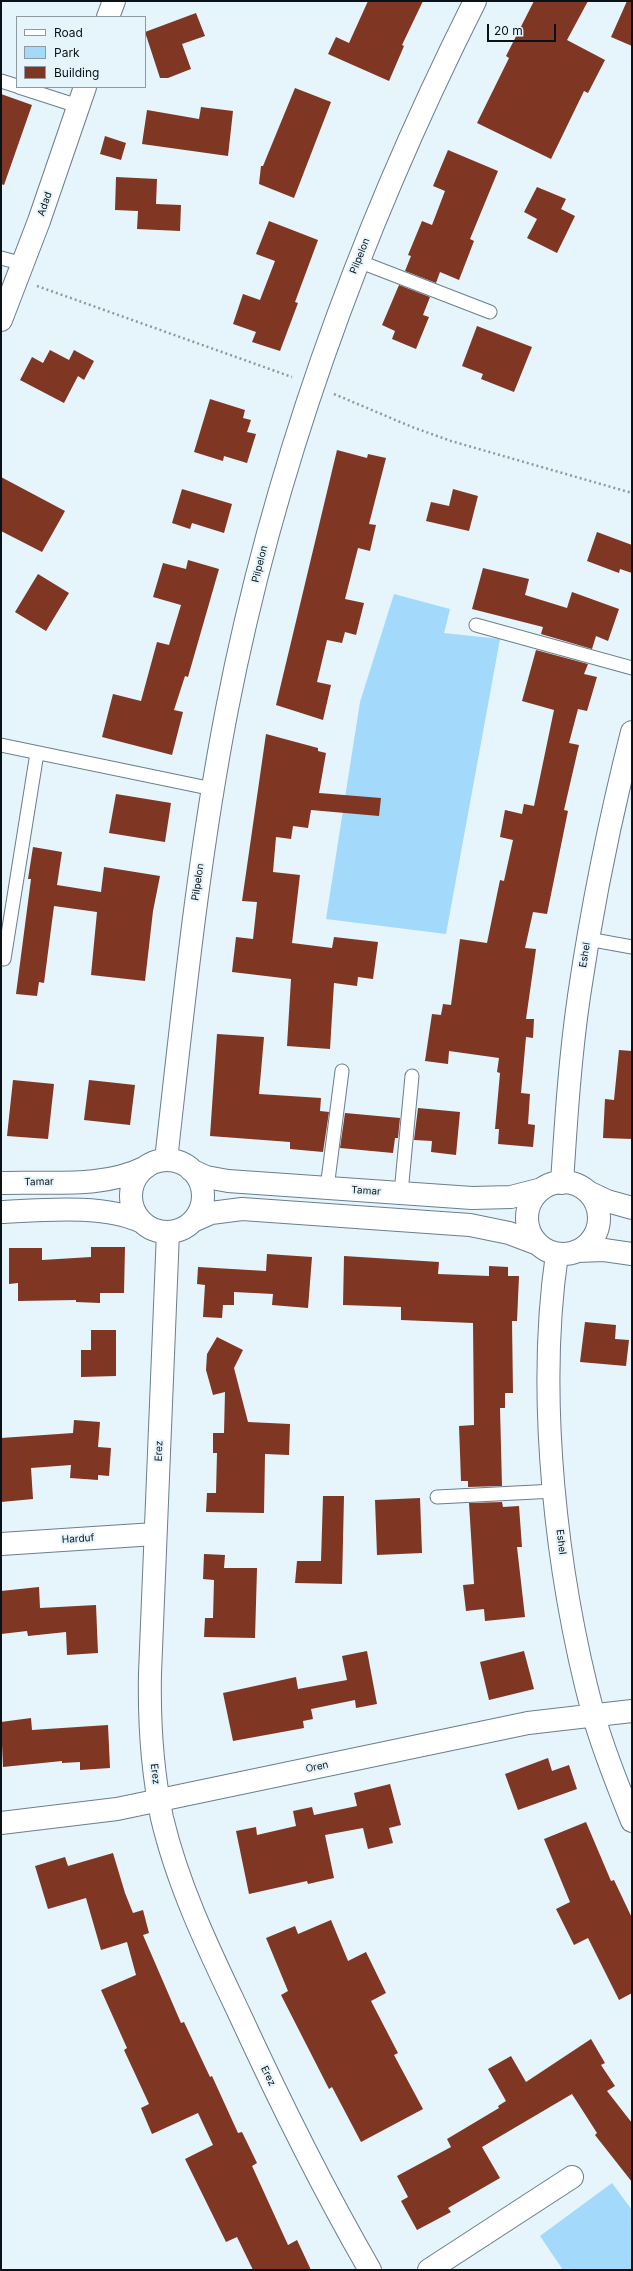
<!DOCTYPE html>
<html>
<head>
<meta charset="utf-8">
<style>
	body { margin:0 }
	#map { position:relative; width:633px; height:2271px; overflow:hidden; background:#e6f4fc; font-family:Inter,sans-serif }
	canvas { display:block }
	.frame { position:absolute; inset:0; border:2px solid #0a1217; pointer-events:none }
	.legend { position:absolute; left:16px; top:16px; width:130px; height:72px; box-sizing:border-box; background:#e6f4fc; border:1px solid #8e9aa0; margin:0; padding:5px 7px; list-style:none; font-size:12px; color:#0a1217 }
	.legend li { display:flex; align-items:center; gap:8px; height:20px }
	.legend b { width:20px; border:1px solid #8e9aa0 }
	.scale { position:absolute; left:487px; top:24px; width:69px; height:18px; box-sizing:border-box; border:2px solid #0a1217; border-top:0; padding-left:5px; font-size:12px; line-height:14px; white-space:nowrap; color:#0a1217; -webkit-text-stroke:3px #e6f4fc; paint-order:stroke }
</style>
</head>
<body>
<div id="map">
<canvas width="633" height="2271"></canvas>
<div class="frame"></div>
<ul class="legend">
<li><b style="height:5px;background:#fff"></b>Road</li>
<li><b style="height:11px;background:#a3dafb"></b>Park</li>
<li><b style="height:11px;background:#7f3623"></b>Building</li>
</ul>
<div class="scale">20 m</div>
</div>
<script>
const ctx = document.querySelector('canvas').getContext('2d');
ctx.lineJoin = 'round';
function fillPath(path, color) {
  ctx.fillStyle = color;
  ctx.fill(path, 'evenodd');
}
function trace(path, color, width, dash) {
  ctx.strokeStyle = color;
  ctx.lineWidth = width;
  ctx.lineCap = dash ? 'butt' : 'round';
  ctx.setLineDash(dash || []);
  ctx.stroke(path);
}
function drawText(font, color, halo, rows, align = 'center') {
  ctx.font = font + ' Inter,sans-serif';
  ctx.lineWidth = 4;
  ctx.setLineDash([]);
  ctx.textBaseline = 'middle';
  ctx.strokeStyle = halo;
  ctx.fillStyle = color;
  for (const [text, x, y, turn = 0] of rows) {
    ctx.save();
    ctx.translate(x, y);
    ctx.rotate((+turn || 0) * Math.PI / 180);
    ctx.textAlign = isNaN(turn) ? turn : align;
    if (halo) ctx.strokeText(text, 0, 0);
    ctx.fillText(text, 0, 0);
    ctx.restore();
  }
}
fillPath(new Path2D(`
	M394,594l56,15 -6,24 56,6 -54,295 -120,-15 34,-217z
	M612,2183l20,27v60h-69l-23,-34z`), '#a3dafb');
fillPath(new Path2D(`
	M368,1h55l-21,44 2,1 -15,35 -61,-27 8,-17 13,6z
	M534,1h54l-21,39 38,20 -17,33 -4,-2 -33,68 -74,-36 32,-65 -3,-2z
	M627,1h5v45l-21,-9z
	M196,13l9,23 -23,8 9,25 -23,9h-8l-15,-46z
	M295,88l36,14 -37,96 -35,-14 2,-18h2z
	M1,94l31,11 -28,80 -3,-1z
	M201,107l32,4 -5,45 -86,-12 5,-34 52,9z
	M105,136l21,7 -5,17 -21,-6z
	M448,150l50,21 -28,68 4,2 -15,39 -19,-8 -4,11 -31,-12 6,-15 -3,-1 14,-34 10,4 13,-34 -12,-5z
	M116,177l41,2 -1,25 25,1 -1,26 -43,-2 1,-18 -23,-1z
	M537,187l29,12 -5,10 14,7 -18,37 -30,-15 10,-19 -13,-7z
	M269,221l49,19 -23,62 3,1 -18,48 -28,-9 4,-10 -23,-8 10,-30 17,6 15,-39 -19,-7z
	M399,285l31,12 -7,18 6,2 -13,32 -24,-10 3,-8 -13,-6z
	M477,326l55,21 -18,45 -33,-13 2,-5 -21,-8z
	M50,350l19,10 5,-10 20,11 -10,19 -6,-4 -14,27 -44,-23 12,-23 11,6z
	M210,399l35,11 -2,8 8,2 -4,12 9,2 -9,29 -23,-7 -1,5 -29,-9z
	M337,450l30,8 1,-4 18,4 -17,66 7,1 -6,26 -12,-3 -13,51 19,4 -8,32 -11,-3 -3,11 -15,-3 -10,42 14,3 -8,35 -47,-15z
	M1,477l64,34 -23,41 -41,-21z
	M182,489l50,15 -8,29 -32,-10 -2,6 -18,-6z
	M453,489l25,7 -9,35 -43,-10 5,-19 18,4z
	M597,532l35,13v28l-12,-4 -1,4 -32,-12z
	M188,560l31,9 -31,108 -3,-1 -11,34 9,2 -11,43 -70,-18 11,-43 28,7 16,-59 12,3 12,-40 -28,-8 10,-34 23,6z
	M483,568l46,11 -4,16 42,13 5,-16 47,17 -11,32 -12,-5 -4,13 -51,-15 2,-7 -71,-18z
	M38,574l31,19 -23,38 -31,-19z
	M536,650l52,14 -4,10 13,3 -10,34 -9,-2 -9,34 10,2 -15,65 4,1 -21,103 -14,-2 -8,36 11,1 -10,70h8l-1,19 -7,-1 -5,56 9,1 -2,30 7,1 -2,22 -35,-3 1,-15h-4l5,-56 -3,-1 2,-14 -50,-7 -1,13 -23,-3 7,-47 9,1 2,-11 8,1 9,-66 27,4 13,-63 4,1 9,-41 -13,-3 5,-27 17,4 2,-10 10,2 20,-96 -32,-9z
	M266,734l52,14v3l8,2 -7,40 62,5 -2,18 -68,-6 -3,18 -15,-2 -2,13 -15,-2 -3,35 27,3 -8,68 40,5 2,-11 44,5 -5,37 -15,-2 -1,9 -23,-3 -4,66 -43,-3 4,-67 -59,-7 4,-35 17,2 4,-37 -15,-1z
	M116,794l55,9 -6,39 -56,-9z
	M33,847l29,5 -5,33 44,7 3,-25 56,9 -7,35 -8,70 -54,-6 6,-63 -43,-6 -10,77 -5,-1 -2,14 -21,-2 15,-115h-3z
	M217,1034l47,3 -5,57 62,4 -1,13 9,1 -6,40 -33,-3v-7l-80,-6z
	M619,1050l13,1v88l-29,-1 2,-39 9,1z
	M13,1080l41,4 -6,55 -41,-3z
	M89,1080l46,5 -5,40 -46,-5z
	M418,1108l42,4 -4,43 -25,-3 1,-11 -18,-1z
	M345,1113l55,5 -2,20h-3l-2,15 -53,-5z
	M91,1247h34l-1,46h-24v10l-24,-1v-2l-58,1v-18l-9,1v-36h33v12l49,-3z
	M267,1254l45,3 -4,51 -36,-3 1,-11 -39,-2v13h-11l-1,13 -19,-1 2,-32 -8,-1 1,-17 68,4z
	M344,1256l95,6 -1,12 51,2v-10l19,1v9h11l-2,45h-5l1,72h-8v15h-5l2,78 -34,1v-6h-7l-2,-55 15,-1 -1,-102 -72,-3v-13l-58,-2z
	M585,1322l31,3 -1,14 14,1 -3,26 -46,-4z
	M91,1330h25v46l-35,1v-27h10z
	M217,1337l26,13 -9,18 14,54 42,2 -1,31 -24,-1 -1,59 -58,-1 1,-19h9l1,-40h-4v-20h11l1,-41 -12,3 -7,-25 1,-16z
	M74,1420l26,2 -2,25 13,1 -2,28 -11,-1v5l-28,-2 1,-13 -40,3 2,31 -32,3v-64l72,-5z
	M323,1496h21l-2,88 -47,-1 2,-22h24z
	M420,1498l2,55 -45,2 -2,-55z
	M502,1502l1,5 16,-1 3,41h-5l8,70 -40,4 -1,-12 -18,2 -3,-26 11,-1 -5,-81z
	M204,1554l21,1 -1,13h33l-2,70 -51,-1 1,-19h8l1,-38 -11,-1z
	M39,1587l1,21 56,-3 2,48 -31,2 -1,-23 -38,4 -1,-5 -26,3v-43z
	M367,1651l10,53 -21,4 -1,-8 -44,9 2,10 -10,2 1,7 -71,13 -10,-48 73,-16 2,12 49,-9 -5,-24z
	M524,1651l10,38 -45,11 -9,-38z
	M31,1718l1,12 76,-5 2,43 -30,2v-8l-18,1v-2l-59,6 -2,-45z
	M548,1758l4,13 17,-6 8,24 -59,21 -13,-36z
	M390,1784l11,41 -12,3 4,15 -25,6 -5,-21 -38,7 9,43 -26,6 -1,-3 -58,13 -13,-63 20,-4 1,8 39,-9 -3,-15 19,-4 2,8 43,-9 -3,-13z
	M586,1822l25,59 3,-1 18,38v75l-13,7 -31,-62 -14,7 -18,-36 14,-7 -26,-63z
	M113,1853l12,40 8,20 10,-3 6,23 -6,2 38,88 3,-1 26,55 2,-1 26,57 4,-1 15,31 -5,3 36,79 9,-5 14,30h-58l-16,-33 -11,5 -41,-83 28,-14 -15,-32 -46,21 -11,-26 8,-4 -25,-54 3,-2 -26,-58 35,-15 -9,-33 -26,8 -15,-52 -38,11 -13,-43 30,-9 3,9z
	M331,1920l17,41 18,-9 20,41 -15,8 27,52 -4,2 29,54 -62,33 -29,-55 -3,2 -48,-94 7,-4 -22,-53 29,-12 3,8z
	M591,2039l14,24 -4,2 14,21 -8,5 25,32v59l-37,-47 2,-2 -25,-39 -90,53 18,31 -52,30 3,4 -34,18 -16,-29 7,-4 -11,-21 54,-29 -4,-8 52,-31 -1,-2 8,-5 -18,-32 23,-13 15,26z`), '#7f3623');
const service = new Path2D(`
	M1,81l16,5
	M19,87l59,19
	M1,258l23,6
	M358,261l132,51
	M476,625l156,43
	M1,745l212,44
	M588,939l44,8
	M4,959l33,-206
	M327,1188l15,-117
	M401,1193l11,-117
	M437,1497l118,-6`);
const minor = new Path2D(`
	M108,17l6,-16
	M1,320l38,-99 46,-134
	M166,1160c17,-151 32,-301 61,-451 48,-247 135,-483 248,-708
	M562,1183c4,-63 8,-125 17,-187 13,-89 31,-177 53,-264
	M557,1254c-21,143 -1,320 36,459 10,37 25,73 39,108
	M1,1544l154,-10
	M1,1823l116,-14 411,-86 104,-12
	M429,2270l143,-93`);
const tertiary = new Path2D(`
	M131 1196a36 36 0 1 1 72 0a36 36 0 1 1-72 0Z
	M191,1170l15,7 22,4 244,17 39,-1 31,-8
	M527 1218a36 36 0 1 1 72 0a36 36 0 1 1-72 0Z
	M1,1183c48,-2 101,6 145,-16
	M588,1192l19,9 25,7
	M1,1212c42,-2 103,-8 141,10
	M193,1221l18,-8 31,-4 228,16 39,8 29,11
	M168,1232l-18,441c-1,49 2,97 12,145 16,68 47,132 77,195 40,87 83,174 131,257
	M577,1251l27,-1 28,4`);
trace(service, '#6a7f8c', 15);
trace(minor, '#6a7f8c', 24);
trace(tertiary, '#6a7f8c', 24);
trace(new Path2D(`
	M37,286l255,91
	M334,394l78,33 39,14 181,52`), '#8e99a0', 2.5, [2, 3]);
trace(service, '#fff', 13);
trace(minor, '#fff', 22);
trace(tertiary, '#fff', 22);
drawText('10px', '#0a1217', '#e6f4fc', [
	["Adad",45,204,-71],
	["Pilpelon",360,256,-68],
	["Pilpelon",260,564,-76],
	["Pilpelon",198,882,-82],
	["Eshel",585,955,-81],
	["Tamar",39,1182,-1],
	["Tamar",366,1191,4],
	["Erez",159,1451,-88],
	["Harduf",78,1539,-4],
	["Eshel",561,1542,83],
	["Oren",317,1767,-12],
	["Erez",155,1774,83],
	["Erez",268,2076,64]
]);
</script>
</body>
</html>
